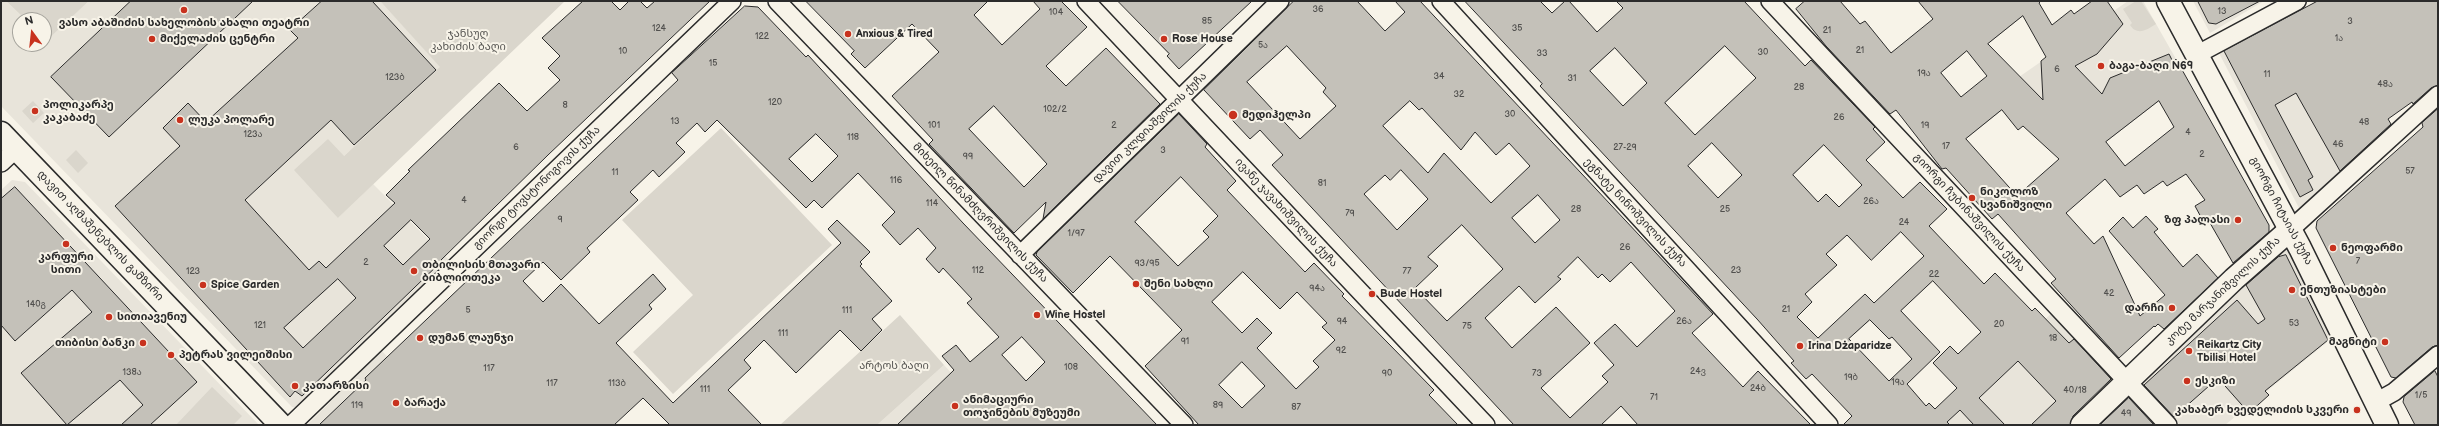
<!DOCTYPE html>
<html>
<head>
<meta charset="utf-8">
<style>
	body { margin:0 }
	#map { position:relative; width:2439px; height:426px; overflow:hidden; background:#f7f3e8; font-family:"Balsamiq Sans",sans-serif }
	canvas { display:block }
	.frame { position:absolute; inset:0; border:2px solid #2b2b2b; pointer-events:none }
	.north { position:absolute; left:12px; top:12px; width:40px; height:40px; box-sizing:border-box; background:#f7f3e8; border:1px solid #a5a39c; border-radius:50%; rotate:345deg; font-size:11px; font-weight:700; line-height:16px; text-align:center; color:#2b2b2b }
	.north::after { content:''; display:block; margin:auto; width:14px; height:18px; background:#c8321e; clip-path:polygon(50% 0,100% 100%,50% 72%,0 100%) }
</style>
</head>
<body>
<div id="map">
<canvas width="2439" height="426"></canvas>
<div class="frame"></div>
<div class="north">N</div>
</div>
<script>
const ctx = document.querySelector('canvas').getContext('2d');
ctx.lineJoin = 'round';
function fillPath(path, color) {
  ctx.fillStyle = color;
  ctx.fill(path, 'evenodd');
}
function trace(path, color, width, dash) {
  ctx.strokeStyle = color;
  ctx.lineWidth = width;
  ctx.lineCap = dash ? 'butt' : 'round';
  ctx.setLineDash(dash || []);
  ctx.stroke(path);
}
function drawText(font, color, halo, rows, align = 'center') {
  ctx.font = font + ' "Balsamiq Sans","Noto Sans Georgian",sans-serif';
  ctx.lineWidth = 4;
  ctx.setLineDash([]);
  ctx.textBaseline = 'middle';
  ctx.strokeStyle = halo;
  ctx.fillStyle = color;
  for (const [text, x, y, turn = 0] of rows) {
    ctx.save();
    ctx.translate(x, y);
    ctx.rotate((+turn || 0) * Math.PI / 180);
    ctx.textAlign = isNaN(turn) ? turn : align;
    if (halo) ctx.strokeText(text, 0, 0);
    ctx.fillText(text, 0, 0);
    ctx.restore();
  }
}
fillPath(new Path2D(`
	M1,1h5l20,19h-6v24h24v-7l3,2 42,-38h291l61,66 -97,89 -6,62 35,-34 78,78 -151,146 -8,-1 -291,-301z
	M2128,1h15l33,58 -99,78 -58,-60z
	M2193,1h71l-54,32z
	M2269,23l79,146 -43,38 -6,1 -79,-153 -1,-5z
	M12,180l13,2 234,243h-258v-235z
	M2286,244l29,52 15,44 -105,85h-45l-42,-39z
	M2057,308l69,73 -44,44h-148z
	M382,351l69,74h-144z
	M944,365l55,60h-122z`), '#e8e4da');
fillPath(new Path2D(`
	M6,1h83l-42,39 -3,-3v-17h-18z
	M380,1h185l-227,217 -44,-48 34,-31 16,17 96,-89z
	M2136,1h5l15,23c-9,6 -19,12 -26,1l2,-2 -9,-14z
	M33,101l11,12 -11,10 -11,-12z
	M721,128l111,117 -159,149 -40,-42 60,-57 -71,-75z
	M76,150l12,13 -10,10 -12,-13z
	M900,315l44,50 -67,60h-97z
	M212,387l30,29 -9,9h-57z`), '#dad6cc');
const building = new Path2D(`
	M131,1h122l-144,136 -58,-60z
	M322,1h50l64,69 -82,75 -23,-25 -86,80 64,70 10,-9 7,7 69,-65 -9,-8 24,-24 -2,-1 91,-87 28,28 33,-31 -12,-12 12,-12 -18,-18 41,-37h28l9,9 9,-9h11l7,7 8,-7h55l-162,154 -107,105 1,1 -140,135 -7,-5 -5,6 -175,-191 65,-60 -17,-18 25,-25 18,19 92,-84 -8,-8zM411,220l19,19 -27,26 -19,-19zM338,279l18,19 -53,50 -19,-20z
	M806,1h182l-14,14 28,30 38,-36 -7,-8h28l26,26 -41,39 20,20 40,-38 54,56 -117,115 3,-17 -32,31 -85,-89 4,-4 -41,-44 47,-44 -27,-28 -47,44 -14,-14 3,-3zM994,106l53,58 -23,23 -55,-58z
	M1118,1h134l-73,68 -12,-13 2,-2z
	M1294,1h63l28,30 20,-19 -10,-11h25l293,313 -21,19 51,54 15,-16 53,54h-173l-17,-19 -20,19h-87l-242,-260 11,-10 -23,-25 -10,9 -46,-49zM1287,46l39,42 -3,4 13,14 -36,33 -53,-57zM1410,101l9,9 3,-2 39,42 14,-18 21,23 13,-12 21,23 -39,37 -47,-50 -16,20 -45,-47zM1401,170l27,29 -31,31 -33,-36 21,-19 5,5zM1538,195l22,25 -25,23 -23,-25zM1462,225l41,44 -56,52 -32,-33 23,-22 -10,-9zM1578,257l20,21 4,-4 8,8 21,-20 44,49 -38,36 -22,-23 -21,19 20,22 -12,11 6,6 -38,36 -29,-30 49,-45 -34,-36 -44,41 -27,-30 34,-32 16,17 26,-24 -3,-2z
	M1465,1h75l12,12 13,-12h4l28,31 26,-24 -7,-7h128l61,65 6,-6 64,67 -2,2 12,13 -19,18 37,38 17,-16 27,27 -18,17 55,58 11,-11 37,38 3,-3 34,35 5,-4 37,40 -38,37 -3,9h-39l25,-24 -38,-40 -39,37 26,27h-31l-14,-15 -13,12 3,3h-107l9,-9 -40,-42 -6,5 -15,-16 3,-2 -37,-42 -217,-233 2,-2zM1725,46l31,32 -61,57 -30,-32zM1615,48l32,35 -24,23 -33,-35zM1712,143l30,32 -24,23 -30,-32zM1824,145l38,40 -23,22 -13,-13 -8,8 -25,-27zM1901,232l23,24 -50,47 -9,-9 -47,44 -21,-21 15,-15 -7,-8 32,-29 -11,-11 21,-19 24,25zM1933,281l48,51 -23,22 -8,-8 -17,17 24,25 -22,21 -6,-6 -3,3 -19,-22 33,-32 -39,-41zM1870,320l19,19 3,-2 20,22 -23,22 -40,-42z
	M1805,1h35l20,23 5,-3 26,32 42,-34 -15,-18h123l-2,2 13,22 19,-15 3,4 18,-13h15l16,23 -26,30 -22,12 27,28 8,-16 59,-24 4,8 3,-3 93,166v7l-36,31 -27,-47 -4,3 -7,-13 10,-6 -19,-26 -19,12 -4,-5 -19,13 -7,-9 -17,12 -15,-18 -39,34 28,31 9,-8 37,80 25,-21 -56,-64 14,-14 10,11 13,-12 12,13 -4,3 29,35 14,-13 21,24 -54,51 -6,-5 -3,3 -1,-1 -35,32 -68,-75 5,-4 -58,-65 -6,5 -46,-51 -4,1 -46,-59 -6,4 -64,-68 -30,-37zM2023,16l23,41 -5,4 2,39 -55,-56zM1967,51l20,25 -26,21 -20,-24zM2159,101l15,26 -49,39 -19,-24zM2002,110l16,20 5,-4 36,33 -42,37 -51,-57z
	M2198,1h62l-44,23 -7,-1z
	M2318,1h120v84l-7,3 -18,16 -1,-2 -24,17 3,5 -51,47 -44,-78 -21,12 38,72 -5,3 5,10 -13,7 -76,-146z
	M745,6l13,1 48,50 2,-2 155,168 194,202h-260l57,-55 -12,-14 14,-11 14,17 29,-25 -32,-34 5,-4 -29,-31 -4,5 -13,-14 10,-11 -18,-20 -18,17 -18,-20 13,-13 -37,-39 -36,35 -8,-8 -8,8 -89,-88 -12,12 -8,-9 -21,20 9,9 -26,25 -6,-7 -23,22 8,8 -51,48 3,4 -29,28 -18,-18 -20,19 20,21 18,-18 38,40 54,-50 13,15 -17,16 3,4 -36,34 57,60 168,-160 -13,-14 9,-9 33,32 -10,10 2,2 -2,2 32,35 -20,18 10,11 -21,21 -21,-21 -44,43 -32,-33 -20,20 7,8 -23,22 34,35h-92l-27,-27 -29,27h-295l47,-45 -1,-2 313,-298 -6,-7zM816,134l22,22 -26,26 -23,-23zM1022,337l23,25 -19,19 -24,-26z
	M2438,109v236l-6,2 -36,31 -5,-1 -75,-149 1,-7 106,-94 -1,-4z
	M1179,114l28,30 -2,3 31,34 -9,9 78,82 9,-9 30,31 -2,2 92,94 -5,5 29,30h-259l-54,-59 37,-36 -72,-74 -37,37 -37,-38 1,-3zM1181,177l37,39 -15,15 6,6 -31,29 -43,-44zM1243,272l37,37 17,-17 30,31 -5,4 13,13 -22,21 6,6 -23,22 -39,-41 15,-15 -15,-15 -15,15 -30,-31zM1242,362l23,24 -23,22 -23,-23z
	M15,187l182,195 -47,43h-29l22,-20 -23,-25 -53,45 -46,-52 71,-61 -20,-22 -57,51 -14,-16v-126z
	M2286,255l42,85 -63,51 4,4 -20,18 -31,-35 -44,39 -30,-32 93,-85 21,24 7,-5 -19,-34 32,-28z
	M2435,371l3,6v48h-23l-12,-23 1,-5z
	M2129,398l25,27h-54z`);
fillPath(building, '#c4c1b9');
trace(building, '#2b2b2b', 1);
const street = new Path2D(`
	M777,1l407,424
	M1086,1l400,424
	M1441,1l388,424
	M1770,1l398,424
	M2198,54l99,-53
	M1,163l15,-14
	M2291,229l147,-134
	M1020,255l260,-254
	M2376,402l18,-10 44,-37
	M291,425l441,-424`);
const secondary = new Path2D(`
	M1,133l280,292
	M2082,425l152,-146 57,-50`);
const primary = new Path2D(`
	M2168,1l132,247 87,177`);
trace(street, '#2b2b2b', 20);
trace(secondary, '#2b2b2b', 25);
trace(primary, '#2b2b2b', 25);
trace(street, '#f7f3e8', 17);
trace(secondary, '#f7f3e8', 22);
trace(primary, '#f7f3e8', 22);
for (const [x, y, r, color] of [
	[184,10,4,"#c8321e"],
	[848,34,4,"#c8321e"],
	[152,39,4,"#c8321e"],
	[1164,39,4,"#c8321e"],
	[2101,66,4,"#c8321e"],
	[35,111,4,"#c8321e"],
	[1233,115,5,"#c8321e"],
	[180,120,4,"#c8321e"],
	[1972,198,4,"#c8321e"],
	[2238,220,4,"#c8321e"],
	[66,244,4,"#c8321e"],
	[2333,248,4,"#c8321e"],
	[414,271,4,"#c8321e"],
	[1136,284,4,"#c8321e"],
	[203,285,4,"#c8321e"],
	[2292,290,4,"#c8321e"],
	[1372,294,4,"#c8321e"],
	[2172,308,4,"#c8321e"],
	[1037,315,4,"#c8321e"],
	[109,317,4,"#c8321e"],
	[420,338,4,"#c8321e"],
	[2385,342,4,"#c8321e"],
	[143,343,4,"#c8321e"],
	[1800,346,4,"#c8321e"],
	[2189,351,4,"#c8321e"],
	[171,355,4,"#c8321e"],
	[2187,381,4,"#c8321e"],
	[295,386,4,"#c8321e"],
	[396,403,4,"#c8321e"],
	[955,406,4,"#c8321e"],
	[2357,410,4,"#c8321e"]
]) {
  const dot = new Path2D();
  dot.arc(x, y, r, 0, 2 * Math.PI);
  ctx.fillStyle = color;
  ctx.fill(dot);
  trace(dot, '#f7f3e8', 1.5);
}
drawText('9px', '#51504e', null, [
	["36",1318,10],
	["13",2222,12],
	["104",1056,13],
	["85",1207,22],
	["3",2350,22],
	["124",659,29],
	["35",1517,29],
	["21",1827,31],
	["122",762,37],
	["1ა",2339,39],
	["5ა",1263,46],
	["21",1860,51],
	["10",623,52],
	["30",1763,53],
	["33",1542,54],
	["15",713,64],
	["6",2057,70],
	["19ა",1924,74],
	["11",2267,75],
	["34",1439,77],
	["123ბ",395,78],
	["31",1572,79],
	["48ა",2385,85],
	["28",1799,88],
	["32",1459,95],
	["120",775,103],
	["8",565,106],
	["102/2",1055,110],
	["30",1510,115],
	["26",1839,118],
	["13",675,122],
	["48",2364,123],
	["101",934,126],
	["2",1114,126],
	["19",1925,126],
	["4",2188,133],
	["123ა",253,135],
	["118",853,138],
	["46",2338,145],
	["17",1946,147],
	["6",516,148],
	["27-29",1625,148],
	["3",1163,151],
	["2",2202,155],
	["99",968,157],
	["57",2410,172],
	["11",615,173],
	["116",896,181],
	["81",1322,184],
	["4",464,201],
	["26ა",1871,202],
	["114",932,204],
	["28",1576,210],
	["25",1725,210],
	["79",1350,214],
	["9",560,220],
	["24",1904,223],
	["1/97",1076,234],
	["26",1625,248],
	["7",2358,262],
	["2",366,263],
	["93/95",1147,264],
	["112",978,271],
	["23",1736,271],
	["123",193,272],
	["77",1407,272],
	["22",1934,275],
	["94ა",1317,289],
	["42",2109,294],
	["140გ",36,305],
	["21",1786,310],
	["5",468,311],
	["111",847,311],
	["94",1342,322],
	["26ა",1684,322],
	["53",2294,324],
	["20",1999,325],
	["121",260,326],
	["75",1467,327],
	["111",783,334],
	["18",2053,339],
	["91",1185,342],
	["92",1341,351],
	["108",1071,368],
	["117",489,369],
	["24ვ",1698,372],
	["138ა",132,373],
	["90",1387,374],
	["73",1537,374],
	["19ბ",1851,378],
	["19ა",1898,383],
	["117",552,384],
	["113ბ",617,384],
	["24ბ",1758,389],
	["111",705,390],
	["40/18",2075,391],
	["1/5",2421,396],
	["71",1654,398],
	["119",357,406],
	["89",1218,406],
	["87",1296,408],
	["49",2126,414]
]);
drawText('bold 11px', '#2b2b2b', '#f7f3e8', [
	["ვასო აბაშიძის სახელობის ახალი თეატრი",184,23,"center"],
	["Anxious & Tired",856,34],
	["მიქელაძის ცენტრი",160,39],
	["Rose House",1172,39],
	["ბაგა-ბაღი N69",2109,66],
	["პოლიკარპე",43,105],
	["კაკაბაძე",43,118],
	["მედიჰელპი",1242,115],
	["ლუკა პოლარე",188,120],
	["ნიკოლოზ",1980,192],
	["სვანიშვილი",1980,205],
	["ზფ პალასი",2230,220,"right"],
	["ნეოფარმი",2341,248],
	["კარფური",66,257,"center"],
	["სითი",66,270,"center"],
	["თბილისის მთავარი",422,265],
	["ბიბლიოთეკა",422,278],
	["შენი სახლი",1144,284],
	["Spice Garden",211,285],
	["ენთუზიასტები",2300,290],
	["Bude Hostel",1380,294],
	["დარჩი",2164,308,"right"],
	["Wine Hostel",1045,315],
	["სითიავენიუ",117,317],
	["დუმან ლაუნჯი",428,338],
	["მაგნიტი",2377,342,"right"],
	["თიბისი ბანკი",135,343,"right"],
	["Reikartz City",2197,345],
	["Tbilisi Hotel",2197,358],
	["Irina Dżaparidze",1808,346],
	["პეტრას ვილეიშისი",179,355],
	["ესკიზი",2195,381],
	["კათარზისი",303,386],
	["ანიმაციური",963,400],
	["თოჯინების მუზეუმი",963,413],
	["ბარაქა",404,403],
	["კახაბერ ხვედელიძის სკვერი",2349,410,"right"]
], 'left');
drawText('11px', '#575653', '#f7f3e8', [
	["ჯანსუღ",468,34],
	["კახიძის ბაღი",468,47],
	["არტოს ბაღი",894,366]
]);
drawText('11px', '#2b2b2b', '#f7f3e8', [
	["დავით კლდიაშვილის ქუჩა",1150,128,-44],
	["გიორგი ტოვსტონოგოვის ქუჩა",537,188,-44],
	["გიორგი ჩიტაიას ქუჩა",2281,211,62],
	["მიხეილ წინამძღვრიშვილის ქუჩა",980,213,46],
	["ივანე ჯავახიშვილის ქუჩა",1286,213,47],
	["ეგნატე ნინოშვილის ქუჩა",1635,213,47],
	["გიორგი ჩუბინაშვილის ქუჩა",1969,213,47],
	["დავით აღმაშენებლის გამზირი",100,236,46],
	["კოტე მარჯანიშვილის ქუჩა",2223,291,-43]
]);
</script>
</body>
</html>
